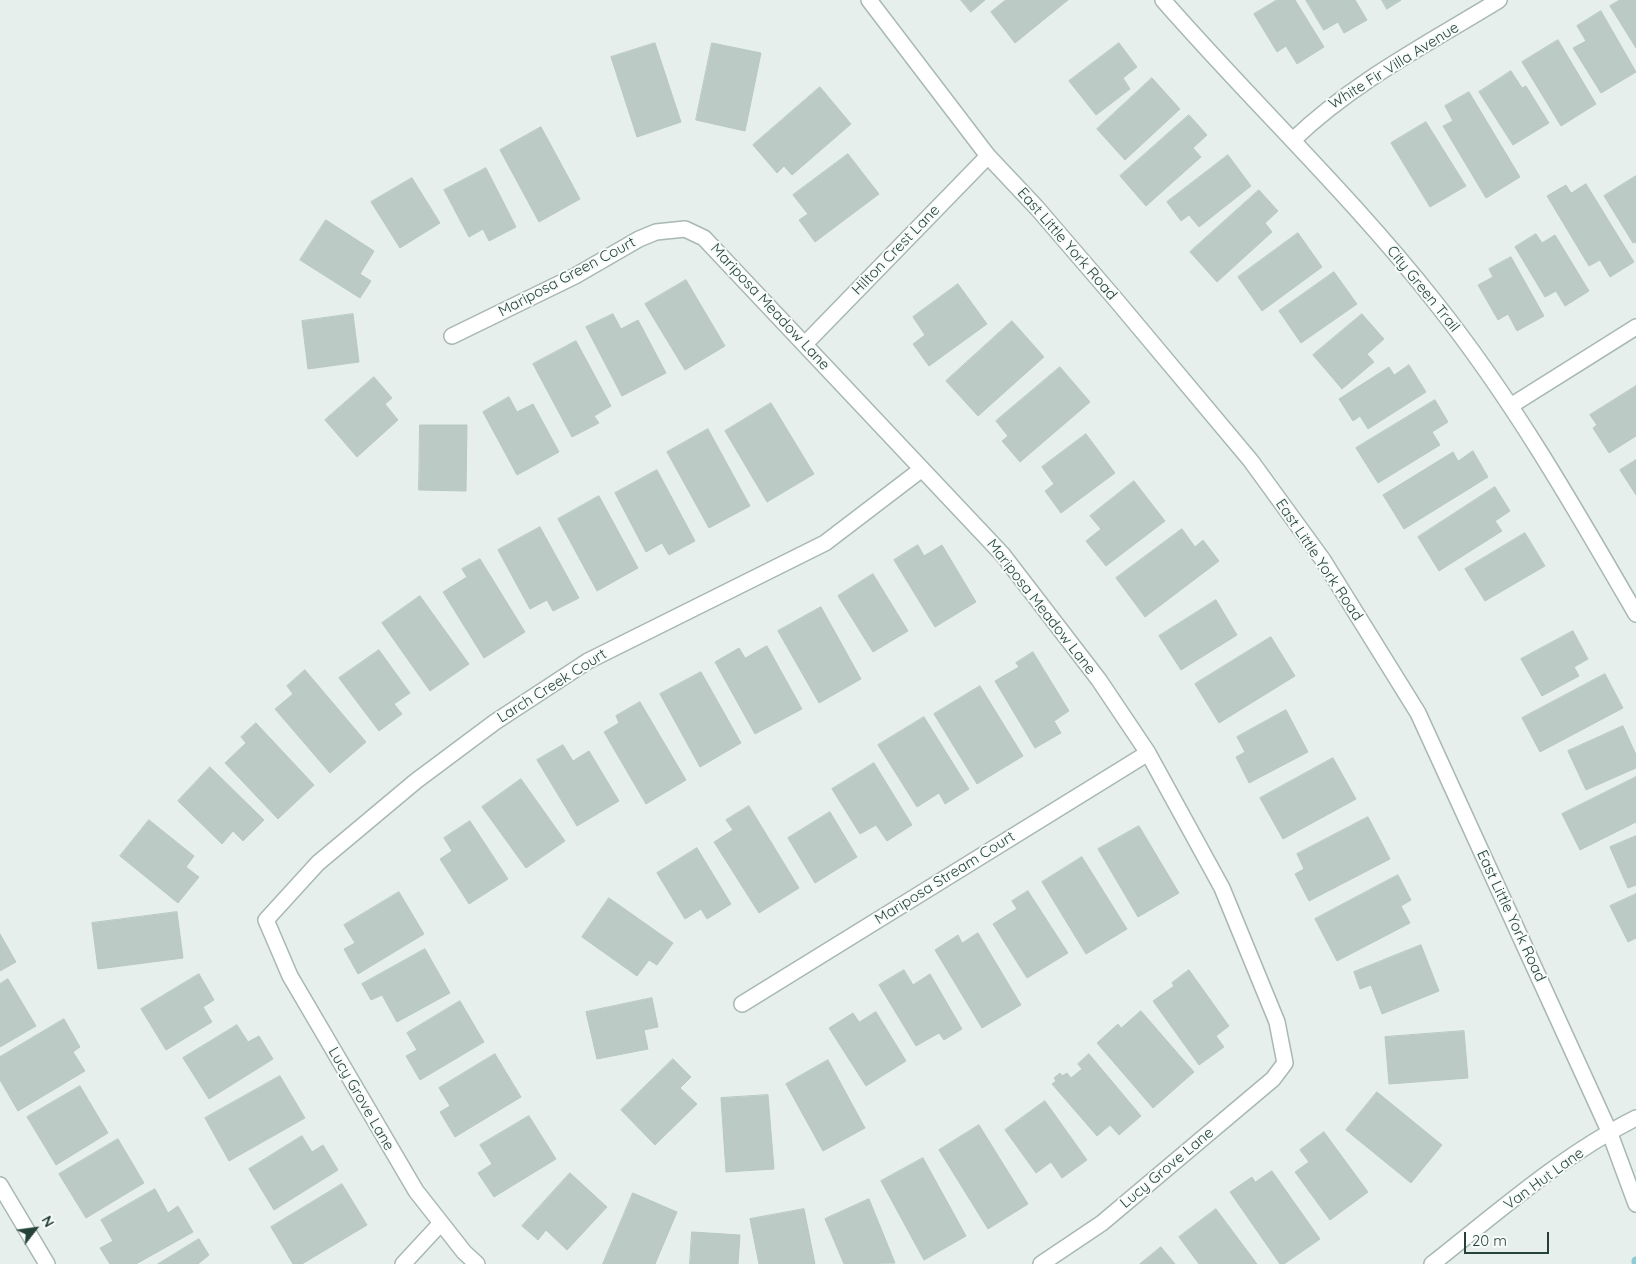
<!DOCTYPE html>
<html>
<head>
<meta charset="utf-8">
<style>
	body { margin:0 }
	#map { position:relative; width:1636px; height:1264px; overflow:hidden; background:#e6efeb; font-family:Quicksand,sans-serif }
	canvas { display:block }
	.north { position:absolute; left:10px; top:1204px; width:50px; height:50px; -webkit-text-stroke:4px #f7fbf9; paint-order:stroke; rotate:60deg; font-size:14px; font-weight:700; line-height:20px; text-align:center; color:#24423a }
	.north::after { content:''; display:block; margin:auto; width:18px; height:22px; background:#24423a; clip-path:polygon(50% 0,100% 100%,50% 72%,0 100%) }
	.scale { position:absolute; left:1464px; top:1232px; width:85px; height:22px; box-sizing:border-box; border:2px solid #24423a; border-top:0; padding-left:6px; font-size:15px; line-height:18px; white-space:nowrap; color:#24423a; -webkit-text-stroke:4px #f7fbf9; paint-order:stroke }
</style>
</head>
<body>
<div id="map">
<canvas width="1636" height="1264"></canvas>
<div class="north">N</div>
<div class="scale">20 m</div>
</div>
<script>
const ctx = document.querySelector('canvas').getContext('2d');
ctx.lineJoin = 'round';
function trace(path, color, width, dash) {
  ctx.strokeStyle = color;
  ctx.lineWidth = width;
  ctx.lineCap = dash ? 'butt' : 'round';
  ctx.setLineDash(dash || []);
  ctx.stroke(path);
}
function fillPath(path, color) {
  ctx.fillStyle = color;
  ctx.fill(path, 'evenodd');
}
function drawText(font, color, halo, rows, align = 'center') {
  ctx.font = font + ' Quicksand,sans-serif';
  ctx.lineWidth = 4;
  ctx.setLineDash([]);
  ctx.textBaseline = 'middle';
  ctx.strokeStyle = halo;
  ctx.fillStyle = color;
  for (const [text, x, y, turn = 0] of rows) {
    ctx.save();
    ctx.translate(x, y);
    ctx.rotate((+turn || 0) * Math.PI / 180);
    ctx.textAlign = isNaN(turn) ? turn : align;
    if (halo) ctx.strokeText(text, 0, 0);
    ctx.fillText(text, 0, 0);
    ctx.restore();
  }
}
trace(new Path2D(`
	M1636,1261v1`), '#8ec9d4', 9);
const building = new Path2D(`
	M961,0h24l-14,12z
	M1006,0h62l-53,43 -24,-31z
	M1277,0h18l29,47 -27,17 -11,-18 -9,6 -23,-38z
	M1306,0h49l12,20 -23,13 -6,-11 -14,8z
	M1382,0h19l-14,9z
	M1620,0h16v48l-26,-42z
	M1601,11l35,61 -35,21 -28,-45 13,-7 -9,-15z
	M1558,40l38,64 -35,22 -39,-64z
	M655,43l26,79 -44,15 -26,-80z
	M712,43l49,10 -16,78 -49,-11z
	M1119,43l18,24 -14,11 7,11 -34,26 -27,-34z
	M1511,71l11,17 4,-2 23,37 -36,22 -34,-53z
	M1152,78l28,31 -55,51 -28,-31z
	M820,87l31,37 -59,51 -8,-9 -7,7 -24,-28z
	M1469,92l51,85 -34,21 -43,-72 10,-5 -8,-15z
	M1189,115l18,20 -14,13 8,9 -55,49 -26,-30z
	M1426,122l40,64 -36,21 -39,-64z
	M541,127l39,72 -41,23 -39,-72z
	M848,154l31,40 -64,48 -16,-22 9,-6 -15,-19z
	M1228,155l23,31 -52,41 -10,-12 -8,6 -14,-19z
	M486,168l30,59 -27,14 -6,-12 -14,8 -25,-47z
	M1636,176v66l-3,1 -29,-47z
	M412,178l28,45 -40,25 -29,-46z
	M1586,184l48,78 -24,15 -10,-17 -11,6 -42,-70 19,-11 5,8z
	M1259,190l19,21 -13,12 7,9 -55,50 -27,-30z
	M326,220l48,31 -14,23 11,7 -11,17 -60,-38z
	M1298,233l24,34 -60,44 -24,-34z
	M1536,234l6,9 13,-8 34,56 -24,15 -9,-15 -11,6 -30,-50z
	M1511,257l33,59 -27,15 -9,-17 -10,6 -20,-35 15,-8 -4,-8z
	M1334,272l23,32 -56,39 -22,-32z
	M686,280l39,66 -40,24 -40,-66z
	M958,284l29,40 -58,42 -16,-22 12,-9 -12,-18z
	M353,314l6,48 -51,7 -6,-48z
	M613,314l8,15 17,-9 28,53 -44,23 -36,-69z
	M1362,314l22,25 -17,15 7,8 -32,27 -29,-34z
	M1012,321l32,36 -66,59 -32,-35z
	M576,341l35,65 -17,10 5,7 -27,14 -39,-73z
	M1409,365l17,27 -58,37 -8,-13 -7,5 -14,-22 50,-32 5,8z
	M1060,367l30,35 -70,60 -18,-21 6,-5 -12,-15z
	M374,377l18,21 -7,6 13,16 -41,37 -32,-37z
	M1636,386v50l-27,17 -16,-25 4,-3 -7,-10z
	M509,397l8,15 16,-8 26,48 -42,23 -34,-63z
	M1435,400l13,22 -16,10 8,13 -62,38 -22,-35z
	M771,403l43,71 -47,28 -42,-71z
	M420,425h47l-1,66 -47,-1z
	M708,429l42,77 -41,22 -42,-76z
	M1086,434l29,39 -54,40 -16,-22 9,-7 -12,-17z
	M1473,451l15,26 -84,52 -21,-34 70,-43 5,9z
	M1636,460v35l-16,-25z
	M657,470l38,71 -26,14 -7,-12 -16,9 -31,-59z
	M1134,481l31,40 -59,45 -20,-25 15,-12 -11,-13z
	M1495,487l15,24 -15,10 7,10 -63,40 -21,-34z
	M599,496l39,72 -41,23 -39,-72z
	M540,527l39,71 -26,13 -6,-11 -17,9 -32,-59z
	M1182,529l13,18 8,-7 16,21 -74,56 -29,-39z
	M1525,533l20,33 -60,35 -20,-32z
	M918,545l6,11 18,-11 34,57 -41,25 -41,-67z
	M480,559l45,73 -41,26 -41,-66 24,-15 -5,-8z
	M873,574l35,57 -35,21 -35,-56z
	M420,596l49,68 -39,27 -48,-68z
	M1216,600l21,35 -56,35 -22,-34z
	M821,607l40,72 -42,24 -41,-72z
	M1573,631l15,28 -14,8 5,9 -37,20 -21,-37z
	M1271,637l24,39 -76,47 -24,-39z
	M767,646l35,63 -47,25 -40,-72 24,-14 6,10z
	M379,650l31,43 -16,11 8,10 -23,17 -40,-53z
	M1033,652l36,59 -15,10 7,12 -26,15 -40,-67 24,-14 -3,-4z
	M305,670l61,72 -36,31 -55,-64 18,-15 -6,-8z
	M701,672l40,71 -41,24 -40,-73z
	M1605,674l18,34 -83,44 -18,-34z
	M980,686l43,70 -46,28 -43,-70z
	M640,702l46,78 -40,24 -42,-72 15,-9 -3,-7z
	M1286,710l22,42 -59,31 -13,-26 9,-5 -8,-15z
	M924,717l45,72 -24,15 -6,-11 -22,14 -39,-62z
	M256,723l58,62 -36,34 -53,-56 21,-20 -5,-6z
	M1623,726l13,29v13l-50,22 -18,-39z
	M563,745l10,16 16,-10 30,50 -42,25 -40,-66z
	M1333,758l23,41 -73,40 -23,-41z
	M874,763l38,62 -25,16 -11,-16 -16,9 -28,-45z
	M210,767l54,53 -21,21 -10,-10 -11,13 -44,-43z
	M1636,777v45l-56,28 -18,-36z
	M521,779l44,62 -39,27 -44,-61z
	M749,806l50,82 -40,25 -45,-71 19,-12 -7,-10z
	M830,812l27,45 -42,26 -27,-45z
	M1368,817l22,42 -81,42 -14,-27 9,-5 -7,-15z
	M149,820l45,36 -8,11 13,10 -21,26 -58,-47z
	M470,821l38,58 -39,25 -29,-45 12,-8 -8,-13z
	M1139,826l40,67 -41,24 -40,-68z
	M1636,836v49l-8,3 -18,-41z
	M697,848l34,56 -24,15 -6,-10 -16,10 -28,-46z
	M1082,857l45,72 -41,25 -44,-72z
	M1398,875l13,25 -10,6 9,17 -73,38 -22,-42z
	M1028,891l40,62 -41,25 -34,-54 24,-15 -5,-8z
	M399,892l25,42 -66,40 -14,-25 11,-6 -11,-18z
	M1636,894v44l-8,4 -18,-36z
	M609,898l64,45 -16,22 -8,-5 -12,16 -55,-39z
	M177,912l6,46 -85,11 -6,-46z
	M978,933l43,72 -39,23 -47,-78 23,-15 4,8z
	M0,934l16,28 -16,9z
	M1421,945l18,46 -57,23 -11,-29 -11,4 -6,-17z
	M425,949l25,44 -53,29 -15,-27 -11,5 -9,-16z
	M904,970l9,15 17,-11 32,55 -18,11 -5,-7 -23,13 -37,-61z
	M1189,970l40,56 -13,10 8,11 -25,18 -46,-64 21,-15 -2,-3z
	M199,974l15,26 -11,7 9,15 -46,28 -25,-41z
	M8,979l28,47 -36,21v-63z
	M652,998l6,29 -14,3 4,19 -51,10 -11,-47z
	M460,1001l24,41 -64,38 -14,-24 11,-6 -10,-17z
	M1141,1011l53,61 -41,36 -56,-65 21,-19 3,4z
	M876,1012l30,49 -40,25 -37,-58 24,-15 6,9z
	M64,1019l16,28 -7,5 12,19 -67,40 -18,-31v-23z
	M237,1025l11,17 11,-6 14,23 -64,40 -26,-41z
	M1464,1031l4,47 -79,6 -4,-47z
	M495,1054l26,43 -66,40 -15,-25 10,-6 -11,-18z
	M1089,1054l52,62 -22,19 -9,-10 -13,11 -45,-52 4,-3 -2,-3 6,-5 2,3 5,-3 4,5 11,-9 -4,-5z
	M673,1059l18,18 -11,11 17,16 -42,41 -34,-35z
	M828,1060l37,68 -42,23 -37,-67z
	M280,1076l25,42 -76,43 -24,-43z
	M80,1086l28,47 -52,32 -29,-48z
	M1377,1092l65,53 -31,38 -65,-53z
	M768,1095l6,74 -48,3 -5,-74z
	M1045,1101l42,59 -25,18 -11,-16 -15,11 -31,-43z
	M529,1116l27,43 -62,38 -16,-24 14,-9 -12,-19z
	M979,1125l49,79 -40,25 -49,-79z
	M1324,1132l44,60 -38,28 -35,-48 14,-10 -9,-12z
	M302,1136l10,16 11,-7 15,25 -64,40 -25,-41z
	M118,1139l26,44 -58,35 -27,-44z
	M923,1158l43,78 -42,24 -43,-79z
	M1272,1171l48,68 -36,25h-4l-50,-72 22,-15 3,5z
	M570,1173l37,34 -40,43 -21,-20 -8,10 -16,-14z
	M342,1184l25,41 -65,39h-9l-22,-37z
	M155,1189l13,24 10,-7 15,26 -57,32h-26l-10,-16 13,-7 -12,-21z
	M633,1193l44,19 -22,52h-52z
	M869,1199l26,64 -51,1 -19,-45z
	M804,1209l11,55h-56l-9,-45z
	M1216,1209l41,55h-58l-20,-27z
	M692,1232l48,3 -2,29h-48z
	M199,1239l10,16 -11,9h-40z
	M1161,1247l14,17h-35z`);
fillPath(building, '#bbcac4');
trace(building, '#b8c9c2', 1);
const minor = new Path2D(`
	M1163,0c89,102 188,195 272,302 78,98 138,203 201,312
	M1293,140c60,-58 136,-97 206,-140
	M452,336l123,-60 64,-37 17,-7 29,-3 19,9 299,317 96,125 49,73 74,135 55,134 8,41 -12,16 -171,144 -61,41
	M805,344l183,-188
	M1512,405l124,-78
	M742,1004l406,-251
	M0,1185l47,79
	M403,1264l38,-41
	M477,1264l-13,-12 -48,-61 -126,-215 -24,-56 52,-57 98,-82 79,-59 93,-61 237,-118 97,-74
	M1432,1264c65,-51 130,-109 204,-146`);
const tertiary = new Path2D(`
	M869,0l119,156 49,52 80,93 134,160 72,99 95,153 191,418 27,73`);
trace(minor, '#a8b8b2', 18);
trace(tertiary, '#a8b8b2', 18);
trace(minor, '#fff', 15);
trace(tertiary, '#fff', 15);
drawText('15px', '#24423a', '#f7fbf9', [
	["White Fir Villa Avenue",1394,66,-32],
	["East Little York Road",1067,244,49],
	["Hilton Crest Lane",896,250,-46],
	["Mariposa Green Court",567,277,-28],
	["City Green Trail",1423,289,51],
	["Mariposa Meadow Lane",770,307,47],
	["East Little York Road",1319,560,56],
	["Mariposa Meadow Lane",1041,607,52],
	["Larch Creek Court",552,686,-32],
	["Mariposa Stream Court",945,878,-32],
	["East Little York Road",1511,916,65],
	["Lucy Grove Lane",361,1099,60],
	["Lucy Grove Lane",1167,1168,-40],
	["Van Hut Lane",1544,1179,-36]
]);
</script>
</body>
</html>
